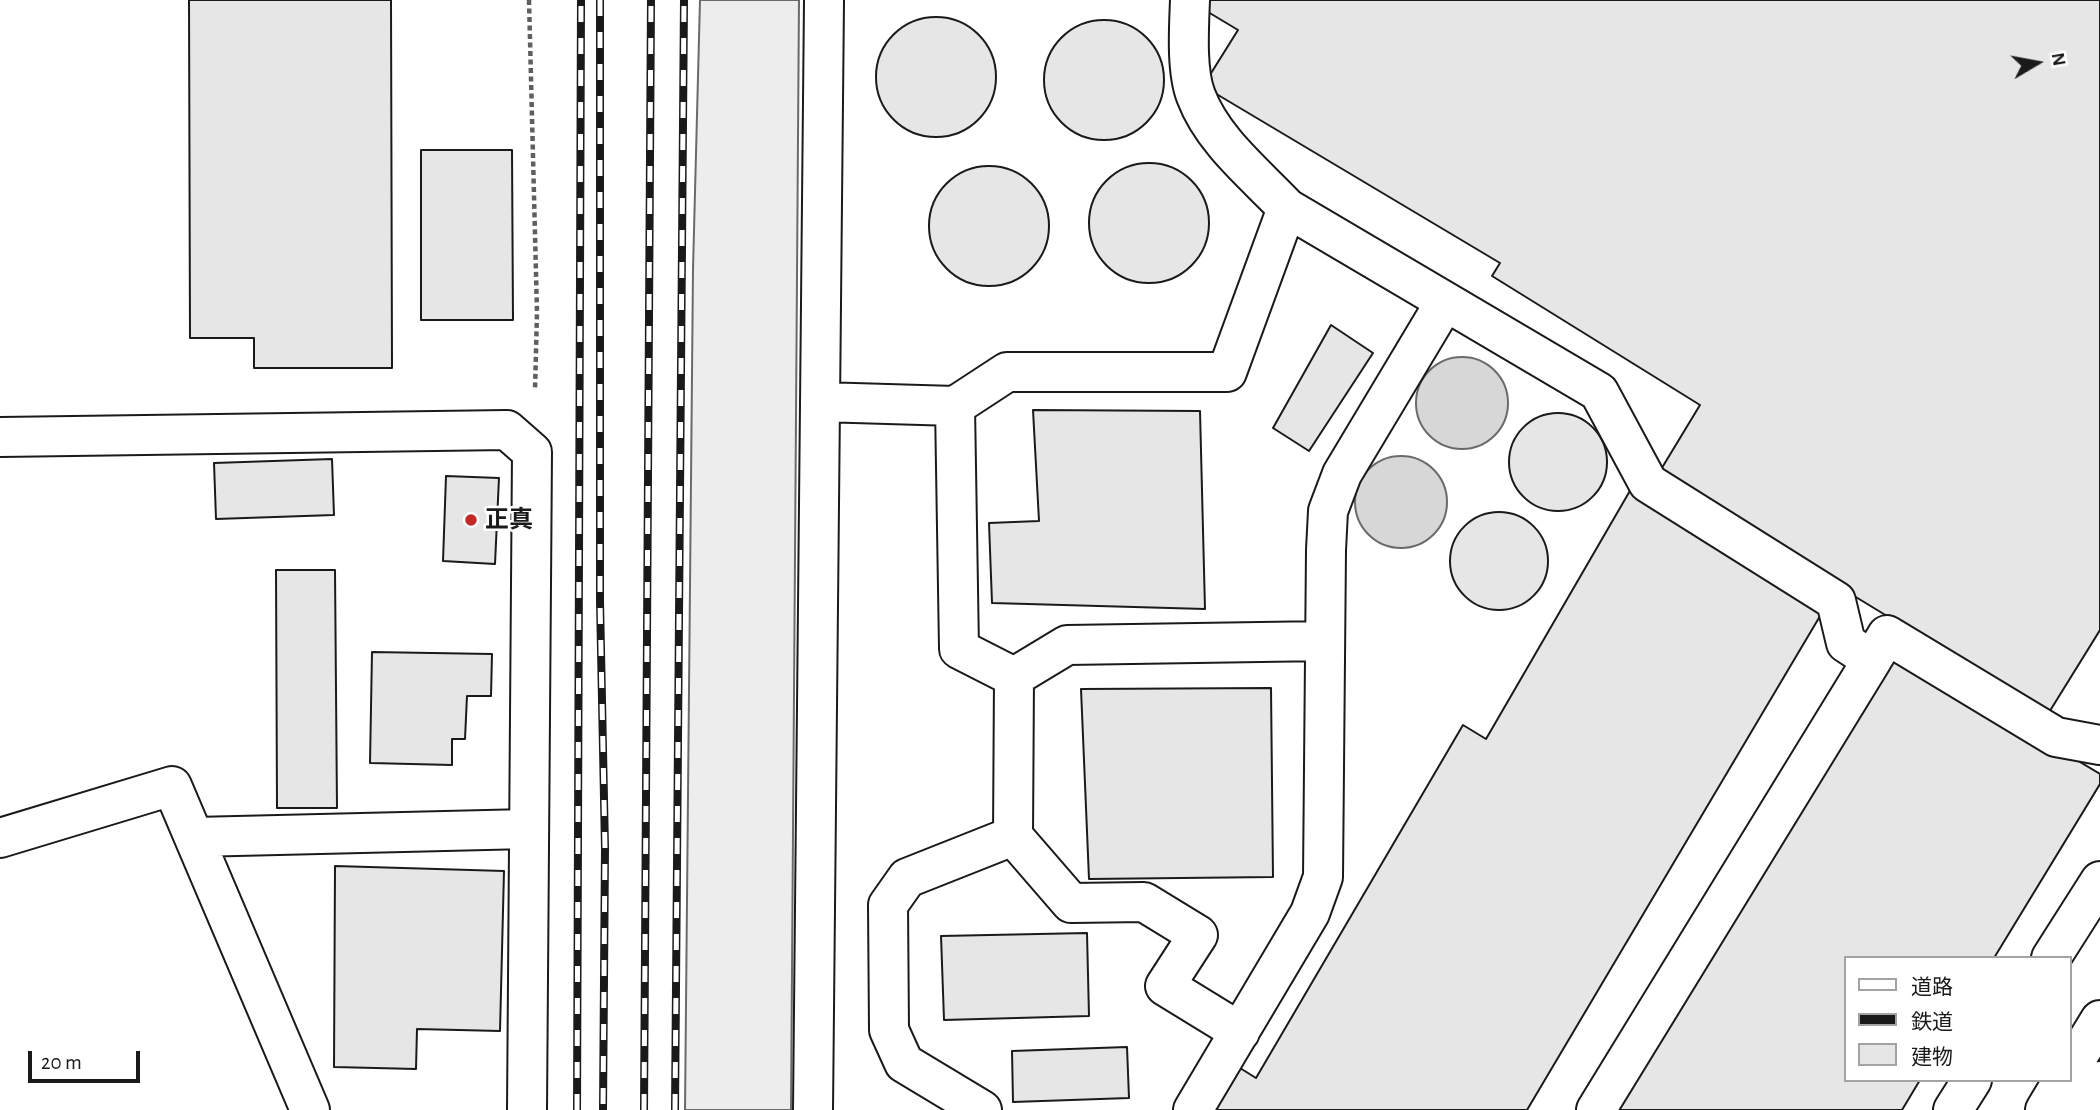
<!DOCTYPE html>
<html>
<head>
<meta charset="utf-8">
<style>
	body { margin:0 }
	#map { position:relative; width:2100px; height:1110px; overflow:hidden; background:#fff; font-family:"Alegreya Sans","Noto Sans JP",sans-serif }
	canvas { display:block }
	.legend { position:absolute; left:1844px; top:956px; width:228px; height:126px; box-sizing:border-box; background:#fff; border:2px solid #a3a3a3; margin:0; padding:9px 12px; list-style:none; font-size:21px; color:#1a1a1a }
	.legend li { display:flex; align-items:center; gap:14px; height:35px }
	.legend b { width:35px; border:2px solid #a3a3a3 }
	.north { position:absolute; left:2002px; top:28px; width:70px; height:70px; -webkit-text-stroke:5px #fff; paint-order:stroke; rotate:80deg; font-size:19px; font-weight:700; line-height:28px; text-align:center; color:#1a1a1a }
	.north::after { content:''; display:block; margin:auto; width:24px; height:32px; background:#1a1a1a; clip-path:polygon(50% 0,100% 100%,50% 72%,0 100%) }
	.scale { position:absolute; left:28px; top:1051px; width:112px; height:32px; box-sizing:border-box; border:4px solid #1a1a1a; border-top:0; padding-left:9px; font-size:21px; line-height:24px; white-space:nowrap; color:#1a1a1a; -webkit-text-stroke:5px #fff; paint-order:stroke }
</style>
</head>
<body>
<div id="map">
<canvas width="2100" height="1110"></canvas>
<ul class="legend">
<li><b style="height:9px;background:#fff"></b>道路</li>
<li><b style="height:9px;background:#1a1a1a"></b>鉄道</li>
<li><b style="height:19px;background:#e6e6e6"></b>建物</li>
</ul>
<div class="north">N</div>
<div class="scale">20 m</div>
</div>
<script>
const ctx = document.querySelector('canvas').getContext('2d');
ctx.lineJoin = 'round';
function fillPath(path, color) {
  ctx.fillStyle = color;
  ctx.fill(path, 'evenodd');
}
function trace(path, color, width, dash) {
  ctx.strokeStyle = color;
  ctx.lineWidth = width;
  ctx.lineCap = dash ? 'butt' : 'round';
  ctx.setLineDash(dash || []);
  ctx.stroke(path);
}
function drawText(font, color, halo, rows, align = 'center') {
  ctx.font = font + ' "Alegreya Sans","Noto Sans JP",sans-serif';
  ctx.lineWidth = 5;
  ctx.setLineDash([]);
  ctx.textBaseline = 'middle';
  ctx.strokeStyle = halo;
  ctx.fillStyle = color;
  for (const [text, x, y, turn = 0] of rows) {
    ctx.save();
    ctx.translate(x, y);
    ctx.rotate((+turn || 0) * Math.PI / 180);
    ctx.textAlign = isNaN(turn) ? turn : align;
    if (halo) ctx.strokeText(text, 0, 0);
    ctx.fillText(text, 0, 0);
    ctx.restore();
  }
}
const built = new Path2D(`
	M700,0h99l-8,1110h-106l8,-841z`);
fillPath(built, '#ededed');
trace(built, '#6a6a6a', 2);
const water = new Path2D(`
	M1416 403a46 46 0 1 1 92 0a46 46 0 1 1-92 0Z
	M1355 502a46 46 0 1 1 92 0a46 46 0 1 1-92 0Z`);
fillPath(water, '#d7d7d7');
trace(water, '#6a6a6a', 2);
const building = new Path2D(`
	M189,0h202l1,368h-138v-30h-64z
	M1208,0h892v630l-52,84 -391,-238 43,-71 -208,-129 8,-13 -297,-177 35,-56 -35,-21z
	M876 77a60 60 0 1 1 120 0a60 60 0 1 1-120 0Z
	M1044 80a60 60 0 1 1 120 0a60 60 0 1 1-120 0Z
	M421,150h91l1,170h-92z
	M1089 223a60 60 0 1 1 120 0a60 60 0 1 1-120 0Z
	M929 226a60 60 0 1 1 120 0a60 60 0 1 1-120 0Z
	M1331,325l42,28 -64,98 -36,-23z
	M1033,410l167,1 5,198 -213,-6 -3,-80 50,-2z
	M1509 462a49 49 0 1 1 98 0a49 49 0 1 1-98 0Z
	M332,459l2,56 -118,4 -2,-56z
	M446,476l53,2 -4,86 -52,-3z
	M1631,489l195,117 -299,504h-323l28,-47 24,15 207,-353 23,14z
	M1450 561a49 49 0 1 1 98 0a49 49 0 1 1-98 0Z
	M276,570h59l2,238h-60z
	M1889,648l211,126v10l-106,174h-148v122h74l-18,30h-295z
	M372,652l120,2 -1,42h-24l-2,43h-13v26l-82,-2z
	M1271,688l2,189 -184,2 -8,-190z
	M335,866l169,5 -4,160 -83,-2 -1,40 -82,-2z
	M1087,933l2,83 -145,4 -3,-84z
	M1127,1047l2,51 -116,4 -1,-51z`);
fillPath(building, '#e6e6e6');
trace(building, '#1a1a1a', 2);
const minor = new Path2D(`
	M1287,208l312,184 49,91 188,118 10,42 26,17 15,-25 169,102 44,8
	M820,402l135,4 52,-34h220l60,-164c-32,-34 -74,-67 -91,-112 -10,-25 -7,-69 -6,-96
	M955,406l4,243 55,28 -1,159 -106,42 -19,27 1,125 15,33 78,47
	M0,437l507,-7 25,22 -5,658
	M1014,677l53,-32 258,-4
	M1013,836l58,67 73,-1 54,33 -33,51 75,46
	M195,837l333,-8
	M0,838l172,-52 138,324
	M2051,958l49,-77
	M813,1110l11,-1110
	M1193,1110l117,-197 13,-36 3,-327 2,-39 14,-37 103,-172
	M1596,1110l276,-450
	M1953,1110l19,-30`);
const major = new Path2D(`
	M2070,1069l30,-49
	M2045,1110l18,-30
	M2083,1110l17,-29`);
trace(minor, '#1a1a1a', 42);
trace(major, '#1a1a1a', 42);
trace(new Path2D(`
	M529,0l8,312 -2,78`), '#5f5f5f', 4.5, [5, 3.5]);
trace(minor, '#fff', 38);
trace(major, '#fff', 38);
const rail = new Path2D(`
	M600,0v601l5,247 -2,262
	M577,1110l4,-1110
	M644,1110l7,-1110
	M675,1110l9,-1110`);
trace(rail, '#1a1a1a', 8);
trace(rail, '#fff', 5, [16]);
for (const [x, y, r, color] of [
	[471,520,7,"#c62828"]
]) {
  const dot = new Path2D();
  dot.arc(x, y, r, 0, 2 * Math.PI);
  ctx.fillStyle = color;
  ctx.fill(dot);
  trace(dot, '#fff', 2.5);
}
drawText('bold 24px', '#1a1a1a', '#fff', [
	["正真",485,520]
], 'left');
</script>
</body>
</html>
